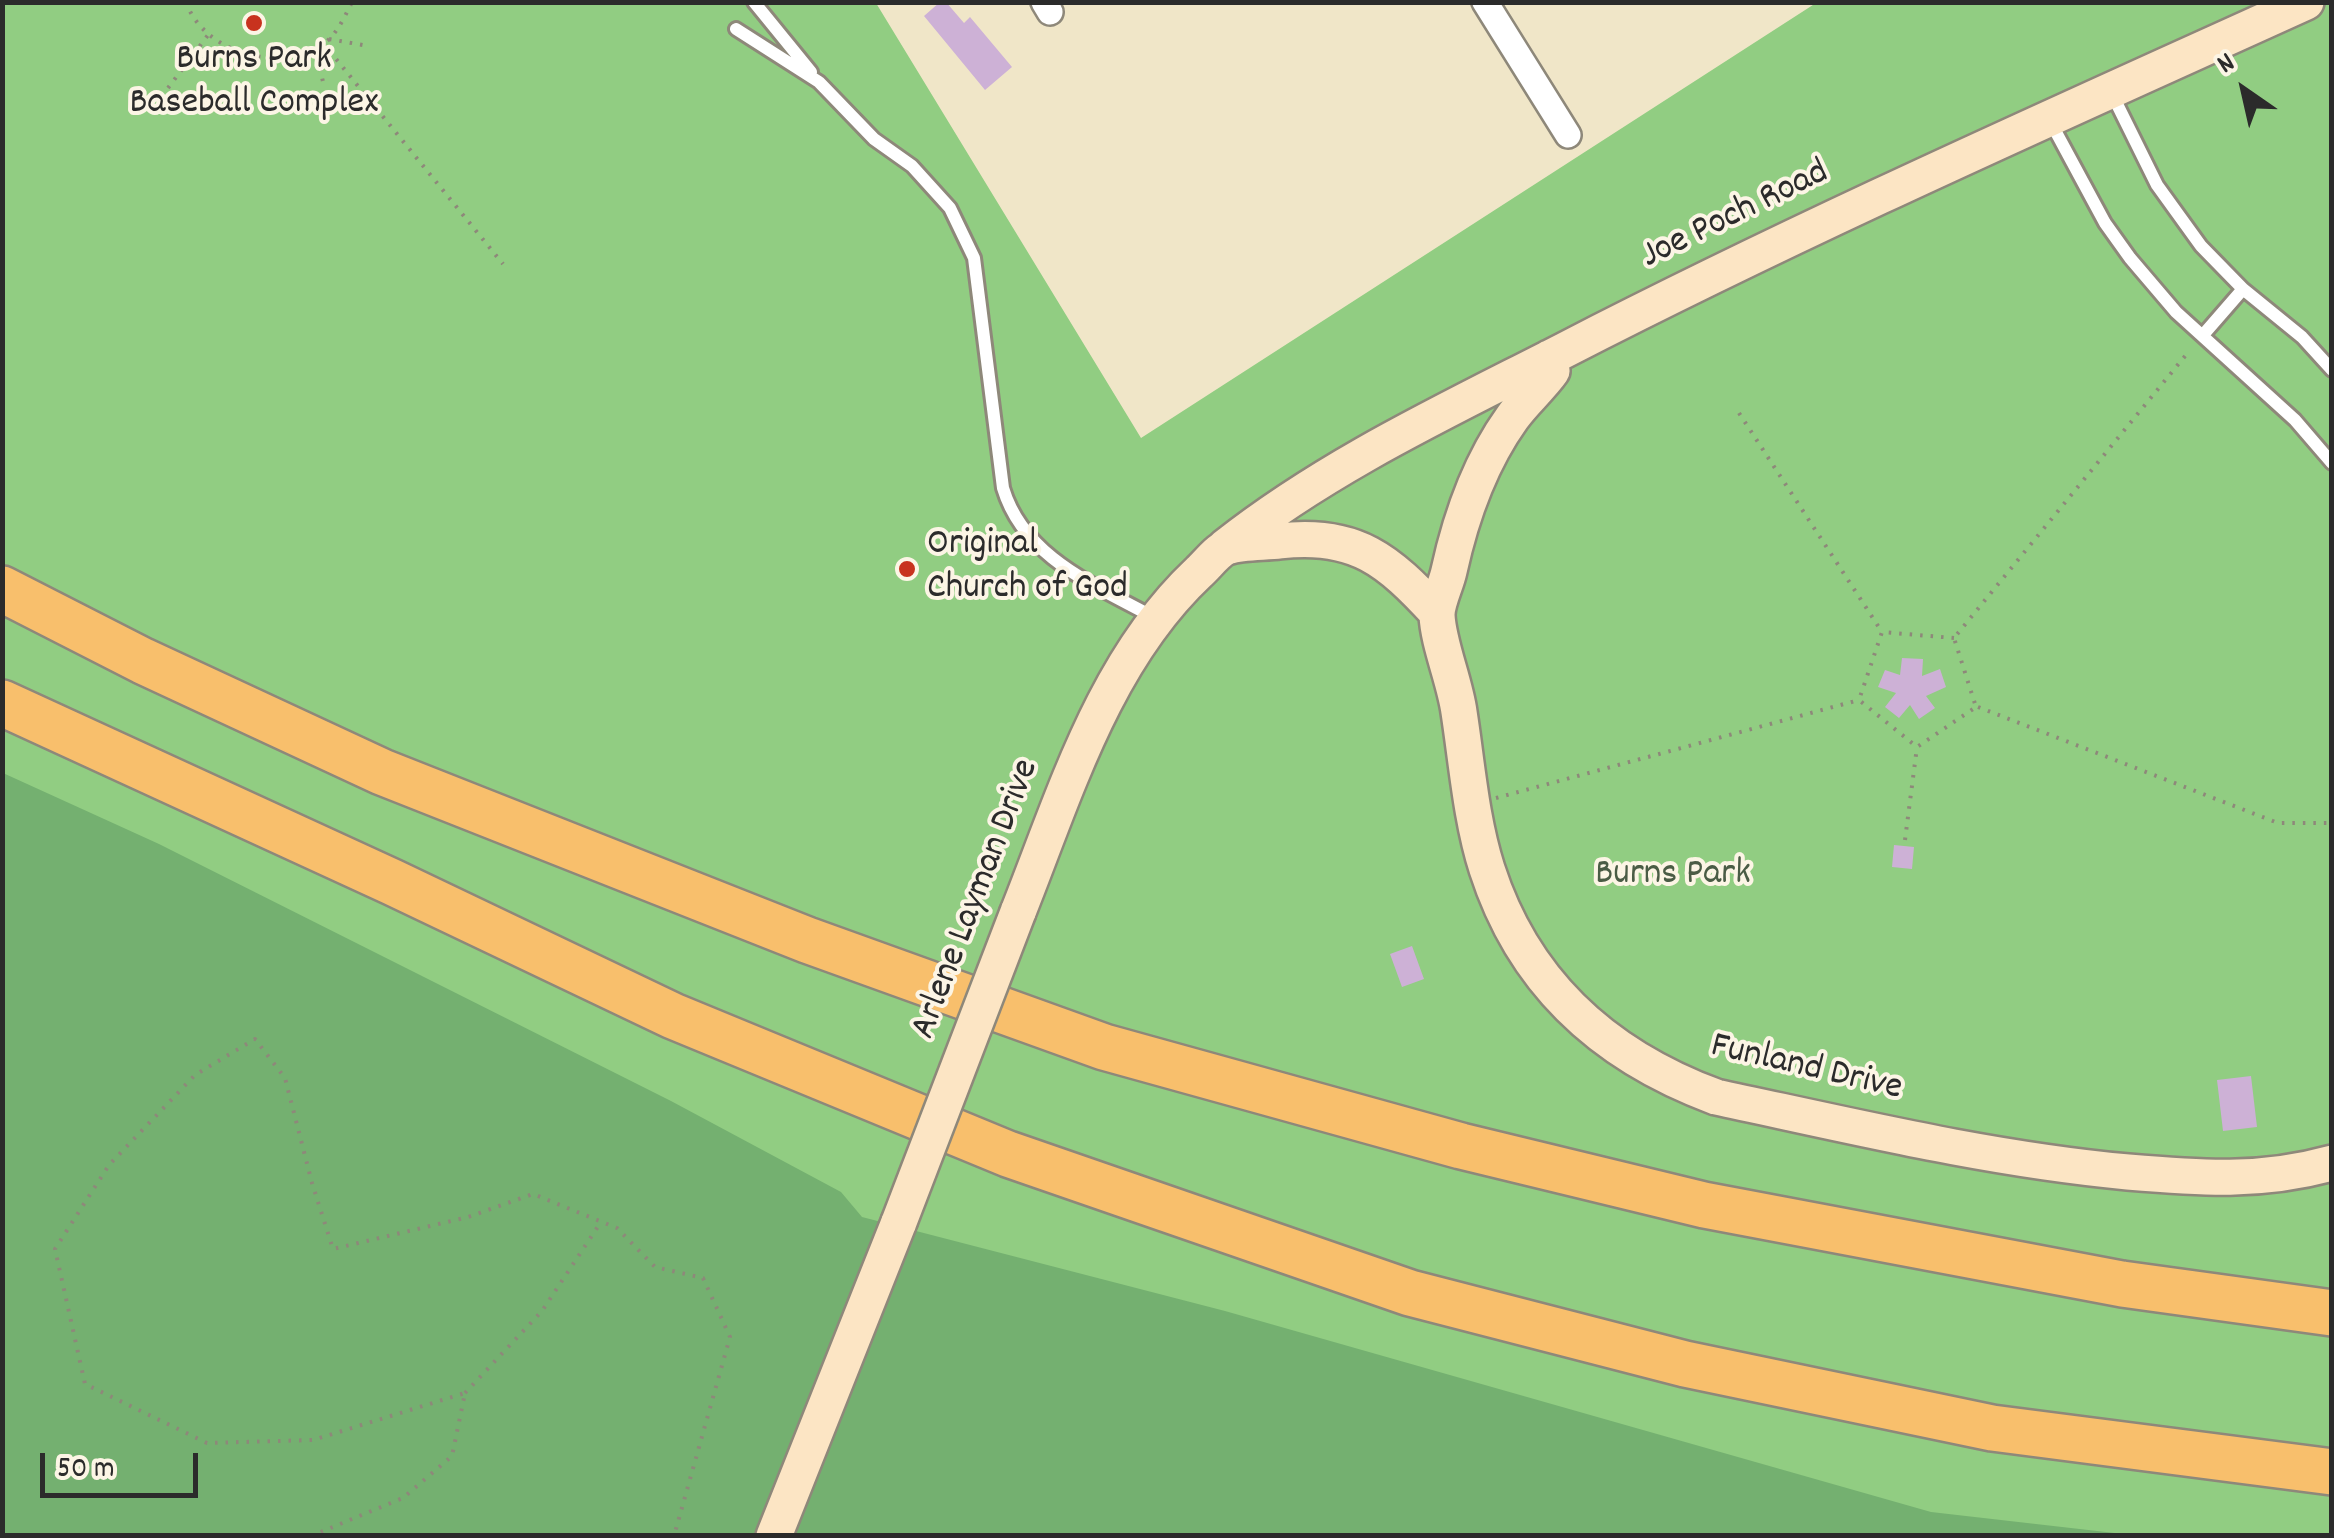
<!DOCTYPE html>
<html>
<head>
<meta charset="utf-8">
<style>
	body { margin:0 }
	#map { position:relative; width:2334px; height:1538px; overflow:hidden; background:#f0e6c8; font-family:Dekko,sans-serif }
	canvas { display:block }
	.frame { position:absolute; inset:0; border:5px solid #2b2b2b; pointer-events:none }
	.north { position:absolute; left:2194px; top:40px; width:100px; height:100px; -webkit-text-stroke:8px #fcf5e5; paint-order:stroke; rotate:326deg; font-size:28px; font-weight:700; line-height:40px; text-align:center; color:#2b2b2b }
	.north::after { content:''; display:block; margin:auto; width:35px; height:45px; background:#2b2b2b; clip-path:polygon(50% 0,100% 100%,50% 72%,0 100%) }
	.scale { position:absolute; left:40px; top:1453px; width:158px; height:45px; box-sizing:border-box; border:5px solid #2b2b2b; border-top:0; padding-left:12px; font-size:30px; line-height:35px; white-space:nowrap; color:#2b2b2b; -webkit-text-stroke:8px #fcf5e5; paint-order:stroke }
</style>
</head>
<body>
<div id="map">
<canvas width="2334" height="1538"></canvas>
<div class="frame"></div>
<div class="north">N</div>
<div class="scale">50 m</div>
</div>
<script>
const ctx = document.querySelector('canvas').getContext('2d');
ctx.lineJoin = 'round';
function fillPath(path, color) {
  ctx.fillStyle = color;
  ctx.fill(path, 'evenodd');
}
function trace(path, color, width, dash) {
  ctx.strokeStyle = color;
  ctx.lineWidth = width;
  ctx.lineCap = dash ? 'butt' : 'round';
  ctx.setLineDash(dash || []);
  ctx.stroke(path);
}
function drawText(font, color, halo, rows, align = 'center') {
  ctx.font = font + ' Dekko,sans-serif';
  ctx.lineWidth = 8;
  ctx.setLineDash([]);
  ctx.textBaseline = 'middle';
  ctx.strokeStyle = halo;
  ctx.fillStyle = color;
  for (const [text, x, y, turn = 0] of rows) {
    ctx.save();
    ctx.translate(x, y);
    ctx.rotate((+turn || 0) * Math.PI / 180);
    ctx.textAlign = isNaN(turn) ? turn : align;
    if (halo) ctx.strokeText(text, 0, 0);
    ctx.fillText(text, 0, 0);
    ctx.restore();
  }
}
fillPath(new Path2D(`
	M3,3h873l265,435 675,-435h515v1532l-2328,1z`), '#91cd82');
fillPath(new Path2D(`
	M3,773l156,71 512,257 170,91 21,25 363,94 706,201 201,23 -2129,1z`), '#74b070');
fillPath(new Path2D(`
	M940,2h6l18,21 6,-6 42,50 -27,23 -61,-74z
	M1902,658l21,1 -1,17 18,-7 6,18 -20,9 9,12 -16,11 -9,-14 -11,13 -14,-11 11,-14 -18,-6 7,-17 15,5z
	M1894,845l20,2 -2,22 -20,-2z
	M1412,946l12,33 -22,8 -12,-33z
	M2251,1076l6,51 -34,4 -6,-51z`), '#cdb1d6');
const lane = new Path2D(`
	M754,2l57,70
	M736,29l83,53 55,57 38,27 38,42 24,50 29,230c21,70 92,97 152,130
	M2112,94l45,91 44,61 42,43 59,48 30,33
	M2050,121l55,102 25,35 46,54 119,108 37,43
	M2203,335l40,-46`);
const street = new Path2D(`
	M1044,2l6,10
	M1485,2l83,133`);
const secondary = new Path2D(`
	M1549,358l3,13c-12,17 -28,30 -40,47 -33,46 -51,98 -63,153 -3,14 -12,31 -12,44 1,28 18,67 22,97 8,52 12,107 28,157 37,115 118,187 229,228 136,29 272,62 412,75 72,6 132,11 204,-9
	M1225,547c104,-82 223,-137 340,-197 243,-125 492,-235 741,-348
	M1018,912c47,-118 86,-251 181,-340 8,-7 18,-21 28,-25 15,-5 37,-4 53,-6 76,-9 109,20 157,72
	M774,1536l125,-314`);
const highway = new Path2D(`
	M2,589l141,72 239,111 425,168 297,107 357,99 243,59 418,79 210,29
	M2,703l390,179 281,134 335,138 402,139 275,71 307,64 340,44`);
trace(lane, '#8e887a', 18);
trace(street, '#8e887a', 30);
trace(secondary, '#8e887a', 40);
trace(highway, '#8e887a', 50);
trace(new Path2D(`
	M186,2c18,52 97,73 140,40 12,-10 19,-26 26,-40
	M329,39l39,7
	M323,43l180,221
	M315,48l9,38
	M168,88l40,-53
	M1739,413l143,219
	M1954,638l-72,-6 -23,68 58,47 59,-40 -22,-69 236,-288
	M1978,707l300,116h54
	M1496,798l363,-98
	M1905,840l12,-93
	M465,1393l77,-82 59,-89
	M311,1536l92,-38 49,-42 13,-63 -152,47 -106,3 -122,-59 -30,-135 54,-84 86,-90 60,-36 30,39 27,105 21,66 135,-32 65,-23 84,34 38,39 48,11 27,59 -56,199`), '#8e887a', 4, [2.5, 8]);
trace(lane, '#fff', 12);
trace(street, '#fff', 25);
trace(secondary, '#fce5c4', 35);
trace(highway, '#f8bf6c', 45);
const secondaryBridge = new Path2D(`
	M899,1222l119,-310`);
trace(secondaryBridge, '#8e887a', 40, []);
trace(secondaryBridge, '#fce5c4', 35);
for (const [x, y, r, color] of [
	[254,23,10,"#c8321e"],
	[907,569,10,"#c8321e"]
]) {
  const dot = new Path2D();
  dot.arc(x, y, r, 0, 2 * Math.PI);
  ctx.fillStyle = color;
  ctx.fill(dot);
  trace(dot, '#fcf5e5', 4);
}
drawText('38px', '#2b2b2b', '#fcf5e5', [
	["Burns Park",254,62],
	["Baseball Complex",254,106],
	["Original",927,547,"left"],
	["Church of God",927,591,"left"]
]);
drawText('38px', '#2b2b2b', '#fcf5e5', [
	["Joe Poch Road",1736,217,-26],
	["Arlene Layman Drive",978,900,-69],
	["Funland Drive",1806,1070,13]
]);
drawText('38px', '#4a5c45', '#fcf5e5', [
	["Burns Park",1673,877]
]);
</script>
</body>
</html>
